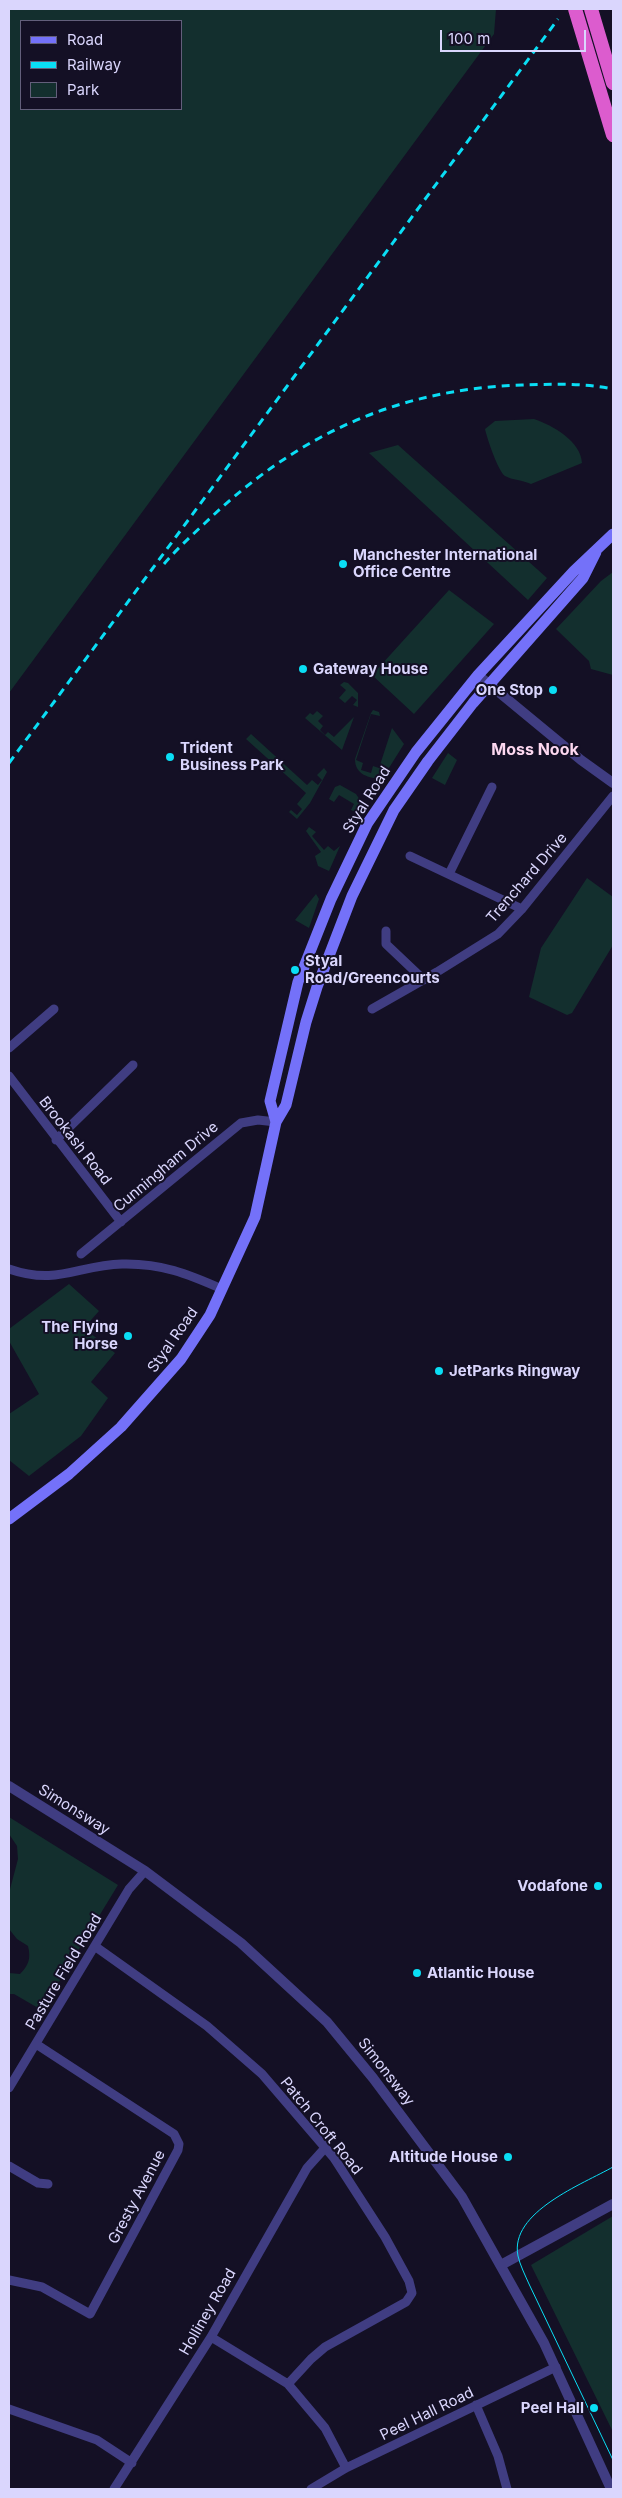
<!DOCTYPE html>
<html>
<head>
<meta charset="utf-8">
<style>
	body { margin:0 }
	#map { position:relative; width:622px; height:2498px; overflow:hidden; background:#141025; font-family:Inter,sans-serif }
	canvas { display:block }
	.frame { position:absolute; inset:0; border:10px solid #dad6fd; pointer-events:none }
	.legend { position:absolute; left:20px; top:20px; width:162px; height:90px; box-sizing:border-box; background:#141025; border:1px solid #635f7b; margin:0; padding:6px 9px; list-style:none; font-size:15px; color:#dad6fd }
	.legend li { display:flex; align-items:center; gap:10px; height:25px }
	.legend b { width:25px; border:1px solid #635f7b }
	.scale { position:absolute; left:440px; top:30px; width:146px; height:22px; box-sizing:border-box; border:2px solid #dad6fd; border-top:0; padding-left:6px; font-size:15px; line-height:18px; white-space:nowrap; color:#dad6fd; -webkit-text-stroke:4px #141025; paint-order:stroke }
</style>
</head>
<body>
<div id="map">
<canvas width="622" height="2498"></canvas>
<div class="frame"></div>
<ul class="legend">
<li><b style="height:6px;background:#7471f9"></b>Road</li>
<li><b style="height:6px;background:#0adef5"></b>Railway</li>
<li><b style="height:14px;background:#132f2e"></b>Park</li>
</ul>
<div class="scale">100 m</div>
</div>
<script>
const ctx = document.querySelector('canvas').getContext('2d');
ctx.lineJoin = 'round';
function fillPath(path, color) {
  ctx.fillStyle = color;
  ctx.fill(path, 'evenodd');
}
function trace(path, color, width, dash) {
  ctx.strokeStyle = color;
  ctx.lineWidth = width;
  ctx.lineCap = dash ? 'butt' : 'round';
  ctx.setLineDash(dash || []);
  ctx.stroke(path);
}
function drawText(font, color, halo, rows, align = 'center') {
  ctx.font = font + ' Inter,sans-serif';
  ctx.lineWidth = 4;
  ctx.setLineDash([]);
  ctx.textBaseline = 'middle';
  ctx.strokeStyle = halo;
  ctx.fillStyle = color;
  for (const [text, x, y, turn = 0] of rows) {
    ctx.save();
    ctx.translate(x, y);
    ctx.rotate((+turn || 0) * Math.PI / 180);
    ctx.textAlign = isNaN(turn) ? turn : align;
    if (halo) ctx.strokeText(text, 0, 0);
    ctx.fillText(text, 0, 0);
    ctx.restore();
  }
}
fillPath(new Path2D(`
	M9,9h487l-2,25 -485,659zM21,21h160v88h-160z
	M534,419c18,6 47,22 48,44l-51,21c-8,-4 -19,-4 -26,-8 -7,-5 -18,-38 -20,-47l10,-8z
	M398,445l149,133 -19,22 -159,-147z
	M613,572v103l-22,-6 -2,-8 -33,-32 45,-48z
	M449,590l45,34 -80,90 -42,-39z
	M344,682l4,1 10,10v14l-5,-2 4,-5 -5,-4 -7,7 -6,-5 7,-8 -6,-5z
	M373,710l6,2 1,4 -9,-2 -15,46 7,3 -2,7 10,3 2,-7 6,2 13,-40 12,16 -22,35c-13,-1 -27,-4 -27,-20l16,-46z
	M317,711l6,5 -5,5 5,5 -3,4 5,5 3,-3 6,5 20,-20 -12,33 -37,-32 5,-5 3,2z
	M251,734l56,51 5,-5 6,5 4,-5 -5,-5 7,-7 3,4 -17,31 -13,16 -8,-7 2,-2 6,5 5,-6 -5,-5 9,-11 -60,-54z
	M448,753l9,7 -12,25 -13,-7z
	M340,785l16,9 8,12 -5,8 -8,-4 3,-6 -15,-9 -5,7 -5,-3 6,-12z
	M309,827l7,5 -4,4 12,14 4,-4 6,5 6,-5 -11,25 -11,-5 -3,-10 6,-4 -15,-21z
	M587,878l26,19v48l-41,68 -5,2 -38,-18 12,-49z
	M316,894l3,5 -10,29 -14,-8z
	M69,1284l30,27 -15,17 31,25 -24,29 17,16 -27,38 -52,40 -20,-16v-46l30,-20 -30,-53v-12z
	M9,1817l109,68 -64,105 -9,22 -31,-18h-5v-21l11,1c9,-9 11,-16 8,-28l-11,-7 -8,-10v-36l9,-34 -1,-13 -8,-12z
	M613,2216v216l-82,-167z`), '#132f2e');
trace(new Path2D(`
	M410,856l112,53
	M449,874l43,-87
	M386,931v13l38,36
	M372,1009l65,-37 61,-38 24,-25 91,-113
	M9,1048l45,-39
	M9,1076l112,146
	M56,1140l77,-75
	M81,1254l160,-131 17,-3 18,2
	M9,1269c49,17 69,-4 113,-5 39,-1 66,10 100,25
	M96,1947l111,79 55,48 72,84 51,79 24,44 3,12 -6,9 -81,45 -14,12 -23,25
	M9,2088l120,-199 16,-18
	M9,2166l29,17 10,1
	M9,2280l33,7 48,27 88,-164 1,-6 -5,-10 -138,-90
	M211,2337l77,47 37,44 21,40
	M476,2405l22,51 9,33
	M9,2409l88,31 35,23
	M114,2489l97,-152 96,-169 18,-20
	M311,2489l35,-21 210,-101`), '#403d82', 9);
trace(new Path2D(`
	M478,675l103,85 32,23
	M9,1786l136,85 96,72 86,79 46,56 89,119 82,146 67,146
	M501,2265l112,-61`), '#403d82', 10);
trace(new Path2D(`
	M276,1122l-6,-21 28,-119 33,-83 36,-75 49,-72 62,-77 96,-104 39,-37
	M9,1519l60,-45 52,-47 60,-68 29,-44 45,-98 21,-95 10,-17 20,-83 11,-35 35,-91 42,-86 34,-49 45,-58 110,-125 13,-26`), '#7471f9', 11);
trace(new Path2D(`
	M575,9l38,126
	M591,9l22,74`), '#dc5cce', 14);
trace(new Path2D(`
	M613,2167c-30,17 -104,45 -95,89 2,9 7,19 11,28l84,176`), '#0adef5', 1);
trace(new Path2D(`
	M164,564c12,-14 26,-27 40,-40 91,-88 192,-135 318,-139 30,-1 62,-2 91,4
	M9,763l549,-744`), '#0adef5', 3, [8, 6]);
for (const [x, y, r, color] of [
	[343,564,5,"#0adef5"],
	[303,669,5,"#0adef5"],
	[553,690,5,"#0adef5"],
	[170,757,5,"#0adef5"],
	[295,970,5,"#0adef5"],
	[128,1336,5,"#0adef5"],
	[439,1371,5,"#0adef5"],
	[598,1886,5,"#0adef5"],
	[417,1973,5,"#0adef5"],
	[508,2157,5,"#0adef5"],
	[594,2408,5,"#0adef5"]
]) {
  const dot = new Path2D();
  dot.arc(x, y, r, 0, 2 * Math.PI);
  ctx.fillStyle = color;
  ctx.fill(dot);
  trace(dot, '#141025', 2);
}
drawText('bold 15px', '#dad6fd', '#141025', [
	["Manchester International",353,555],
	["Office Centre",353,572],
	["Gateway House",313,669],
	["One Stop",543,690,"right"],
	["Trident",180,748],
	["Business Park",180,765],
	["Styal",305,961],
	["Road/Greencourts",305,978],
	["The Flying",118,1327,"right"],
	["Horse",118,1344,"right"],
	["JetParks Ringway",449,1371],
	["Vodafone",588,1886,"right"],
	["Atlantic House",427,1973],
	["Altitude House",498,2157,"right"],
	["Peel Hall",584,2408,"right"]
], 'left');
drawText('15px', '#dad6fd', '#141025', [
	["Styal Road",367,800,-58],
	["Trenchard Drive",527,878,-49],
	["Brookash Road",75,1141,52],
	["Cunningham Drive",166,1167,-40],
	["Styal Road",173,1340,-55],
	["Simonsway",74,1810,32],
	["Pasture Field Road",64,1972,-59],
	["Simonsway",386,2072,52],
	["Patch Croft Road",321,2126,51],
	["Gresty Avenue",137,2197,-62],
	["Holliney Road",208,2312,-60],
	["Peel Hall Road",427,2414,-26]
]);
drawText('bold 16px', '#fdd8f0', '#141025', [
	["Moss Nook",535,750]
]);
</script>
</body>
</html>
